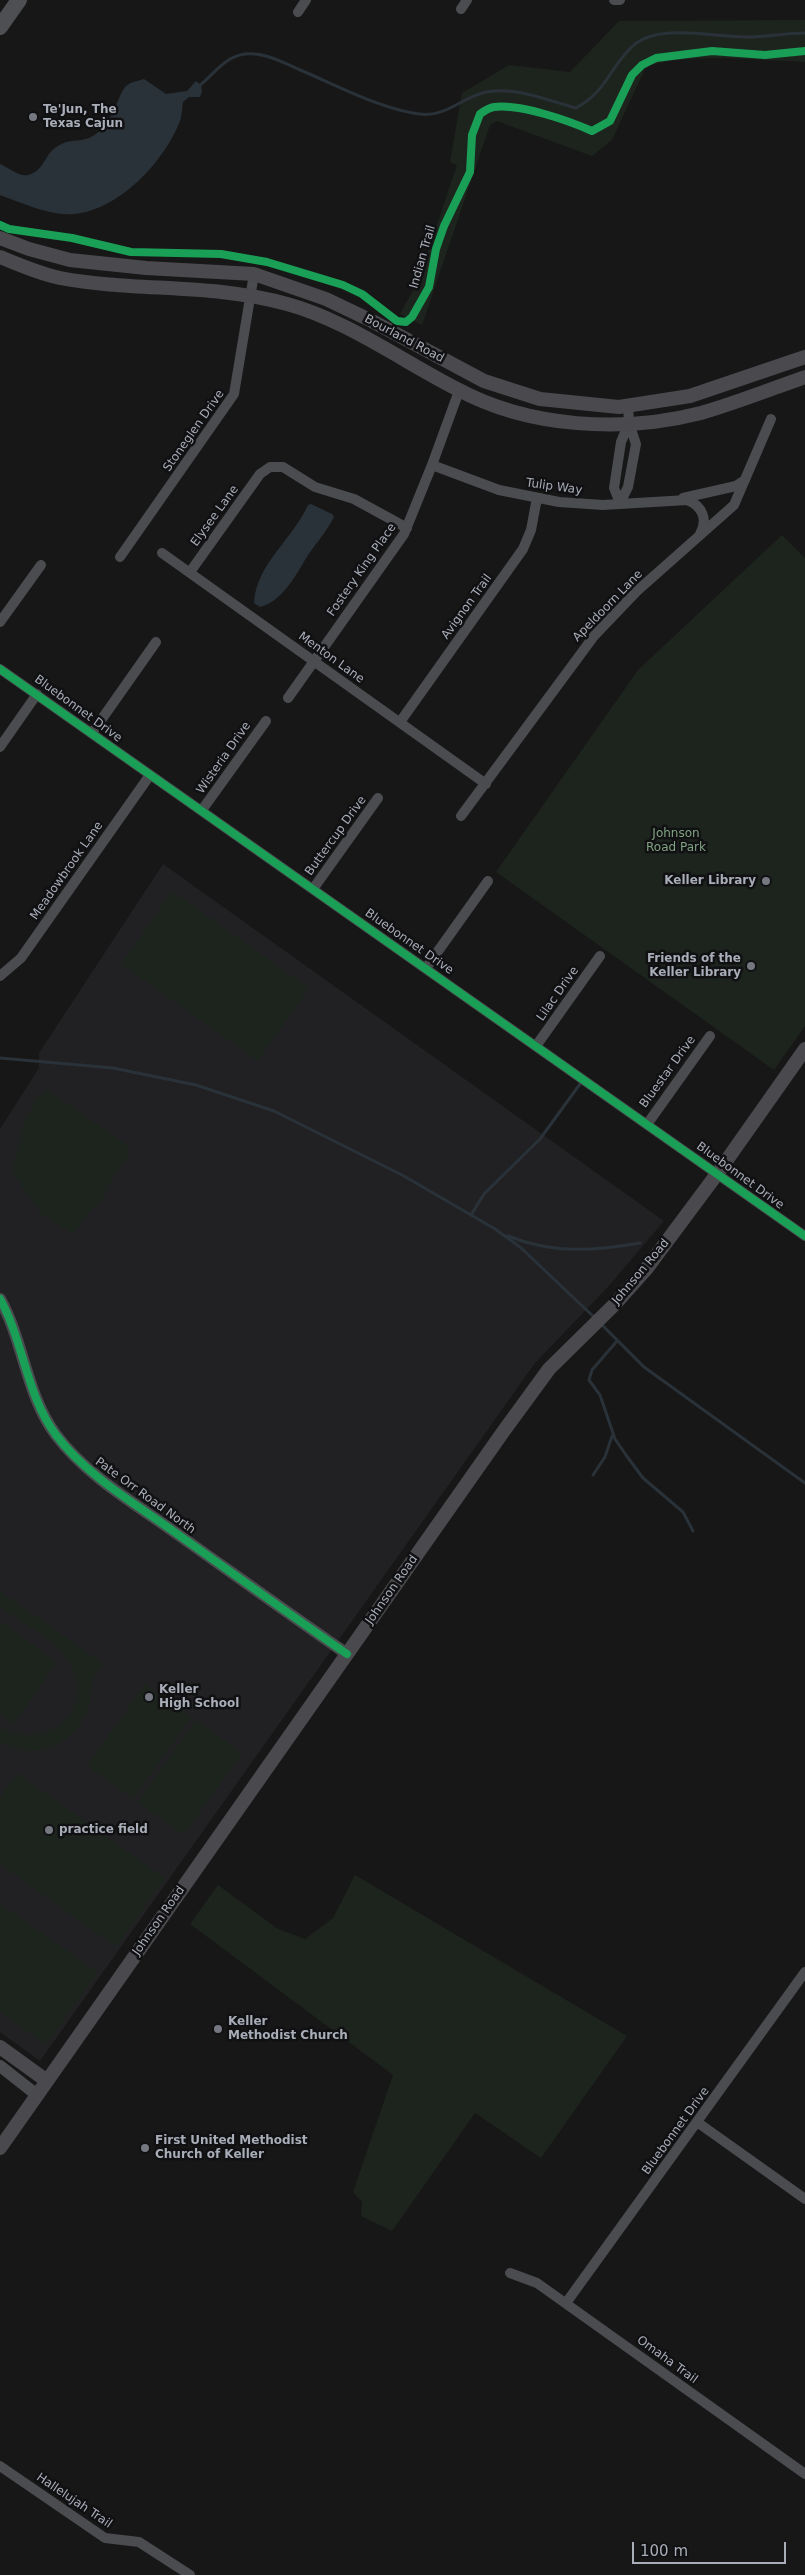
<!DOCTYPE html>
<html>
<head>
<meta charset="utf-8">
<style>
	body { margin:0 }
	#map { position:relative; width:805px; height:2575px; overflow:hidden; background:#171717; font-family:"DejaVu Sans",sans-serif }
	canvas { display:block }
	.scale { position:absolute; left:632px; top:2542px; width:154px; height:22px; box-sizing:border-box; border:2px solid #a8adb8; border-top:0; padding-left:6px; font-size:15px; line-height:18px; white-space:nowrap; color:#a8adb8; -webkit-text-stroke:4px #111113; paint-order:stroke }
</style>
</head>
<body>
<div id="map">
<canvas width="805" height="2575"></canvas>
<div class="scale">100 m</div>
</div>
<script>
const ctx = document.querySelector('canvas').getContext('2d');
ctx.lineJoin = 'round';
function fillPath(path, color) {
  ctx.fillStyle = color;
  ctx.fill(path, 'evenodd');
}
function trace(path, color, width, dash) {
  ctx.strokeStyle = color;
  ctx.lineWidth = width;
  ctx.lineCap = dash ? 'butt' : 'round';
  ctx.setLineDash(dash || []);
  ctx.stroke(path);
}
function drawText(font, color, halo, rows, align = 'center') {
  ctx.font = font + ' "DejaVu Sans",sans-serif';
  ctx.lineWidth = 5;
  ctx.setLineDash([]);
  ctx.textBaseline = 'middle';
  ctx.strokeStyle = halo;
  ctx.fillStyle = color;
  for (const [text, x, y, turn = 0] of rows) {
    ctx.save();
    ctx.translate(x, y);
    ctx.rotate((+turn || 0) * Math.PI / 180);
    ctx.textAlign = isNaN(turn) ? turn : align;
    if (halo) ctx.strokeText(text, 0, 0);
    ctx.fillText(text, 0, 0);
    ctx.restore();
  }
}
fillPath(new Path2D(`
	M163,864l501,357 -57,67 -72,75 -495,698 -40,-29v-903l39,-61v-15z`), '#212123');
fillPath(new Path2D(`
	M805,20v42c-35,-1 -134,-11 -160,7l-33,71 -20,16 -95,-35 -7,4 -68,200 -22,-11 18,-33 39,-116 -7,-3 12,-69 47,-28 61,7 49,-51z
	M782,535l23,23v468l-31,44 -278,-198 142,-202z
	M172,891l137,97 -51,73 -137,-97z
	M48,1090l80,56 1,9 -23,34 2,2 -12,17 -3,-1 -19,27 -33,-20 -29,-42 13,-50 13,-26z
	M0,1591l104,73c-4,6 -11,13 -12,19 -2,11 -1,20 -5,30 -15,33 -55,49 -87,29v-15c43,26 97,-15 71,-62 -12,-23 -49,-42 -71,-58z
	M0,1621l57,41 -43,62 -14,-10z
	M145,1684l47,33 -59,82 -46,-33z
	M196,1720l46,33 -58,82 -47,-33z
	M17,1773l148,105 -49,69 -116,-83v-67z
	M355,1875l272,161 -86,122 -66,-45 -83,118 -31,-15 1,-14 -9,-10 40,-117 -203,-151 28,-39 60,44 27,10 28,-21z
	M0,1904l98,68 -52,73 -46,-33z`), '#1d241e');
fillPath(new Path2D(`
	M144,79l22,15 21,-3 9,-10 5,4 1,6 -2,6h-11l-6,5c-1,6 -1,14 -3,19 -16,41 -61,89 -106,93 -25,2 -51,-11 -74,-19v-31c8,3 19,13 28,11 16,-4 16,-19 27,-27 17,-13 27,-1 46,-18v-5c13,-4 16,-29 25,-39 4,-4 12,-5 18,-7z
	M311,504l21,10 2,3c-8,16 -20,28 -29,43 -10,17 -24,42 -45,47l-6,-4c2,-39 39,-64 54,-98z`), '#2a3239');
trace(new Path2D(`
	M198,87c18,-14 29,-36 57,-33 14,1 30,9 43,15 38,16 80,39 121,45 27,4 44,-18 68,-22 28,-6 62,9 89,16 32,-17 34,-43 59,-64 26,-21 82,-6 113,-7 19,0 38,-4 57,-4
	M0,1058l113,10 83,17 78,26 130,65 91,53 25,18 75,71
	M471,1215l13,-21 56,-55 40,-55
	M508,1236c44,18 86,15 132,7
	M601,1324l43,43 161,116
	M617,1341l-25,29 -3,10 11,15 15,44 11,16 17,23 40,34 10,19
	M593,1475l12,-18 7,-21`), '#2a3239', 3);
trace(new Path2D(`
	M614,0h6
	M461,9l6,-9
	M298,12l8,-12
	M432,465l67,25 60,12 44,3 84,-5c16,6 21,20 13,34
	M683,498l53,-12 9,-6
	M620,503l8,-16 8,-43 -7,-21 -1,-18
	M620,503l-6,-15 7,-46 8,-19
	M162,553l324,231
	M120,557l114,-163 20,-120
	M190,572l70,-98 10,-7h13l32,20 39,12 53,29
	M0,622l41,-57
	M0,669l805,567
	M288,698l116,-164 28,-69 27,-74
	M400,722l123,-173 8,-19 6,-32
	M92,733l64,-91
	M0,747l37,-53
	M202,810l64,-89
	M461,816l133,-180 43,-45 97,-86 37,-86
	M313,889l65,-91
	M426,968l62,-87
	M0,976l21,-18 129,-183
	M536,1046l64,-90
	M648,1123l62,-87
	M697,2122l108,77
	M510,2273l27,10 268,191
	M566,2303l239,-331
	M0,2466l105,72 34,4 51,33`), '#4b4c50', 10);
trace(new Path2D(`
	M0,1299c24,43 26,96 56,136 30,40 78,68 117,96 58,41 116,83 174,123
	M0,2066l37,29`), '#4b4c50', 12);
trace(new Path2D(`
	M0,238l29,11 41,11 76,8 108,6 72,25 46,22 112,60 56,18 79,8 71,-11 115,-39
	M0,257c19,8 40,17 60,21 75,14 153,5 227,26 57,15 117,58 170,85 72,39 166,44 244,24 35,-10 70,-24 104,-36
	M0,2047l47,34
	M0,2148l503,-716 46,-63 65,-64 33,-37 70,-94 88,-125`), '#4a4a4e', 14);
trace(new Path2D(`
	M0,27l19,-27`), '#4d4f52', 16);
trace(new Path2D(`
	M0,225l9,4 63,9 59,14 90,2 46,8 76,23 19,9 35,27 9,1 6,-5 17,-30 7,-38 8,-23 26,-54 2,-37 8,-21c4,-3 9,-6 14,-7 27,-3 73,13 98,24l18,-10 22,-46 10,-10 14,-7 56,-7 53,4 40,-4
	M0,669l805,567
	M0,1299c24,43 26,96 56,136 30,40 78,68 117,96 58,41 116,83 174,123`), '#1a9f57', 8);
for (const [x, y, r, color] of [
	[33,117,5,"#757880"],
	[766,881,5,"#757880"],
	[751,966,5,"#757880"],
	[149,1697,5,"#757880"],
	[49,1830,5,"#757880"],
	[218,2029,5,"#757880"],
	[145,2148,5,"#757880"]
]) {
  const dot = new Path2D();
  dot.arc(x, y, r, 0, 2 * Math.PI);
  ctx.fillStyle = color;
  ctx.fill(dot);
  trace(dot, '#111113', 2);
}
drawText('bold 12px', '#a8adb8', '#111113', [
	["Te'Jun, The",43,110],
	["Texas Cajun",43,124],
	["Keller Library",756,881,"right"],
	["Friends of the",741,959,"right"],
	["Keller Library",741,973,"right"],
	["Keller",159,1690],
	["High School",159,1704],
	["practice field",59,1830],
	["Keller",228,2022],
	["Methodist Church",228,2036],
	["First United Methodist",155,2141],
	["Church of Keller",155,2155]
], 'left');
drawText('12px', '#a8adb8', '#111113', [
	["Indian Trail",423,257,-74],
	["Bourland Road",404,339,28],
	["Stoneglen Drive",194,431,-55],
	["Tulip Way",554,487,8],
	["Elysee Lane",215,516,-54],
	["Fostery King Place",362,570,-55],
	["Apeldoorn Lane",608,606,-46],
	["Avignon Trail",467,607,-54],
	["Menton Lane",331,658,36],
	["Bluebonnet Drive",78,709,36],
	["Wisteria Drive",224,758,-55],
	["Buttercup Drive",336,836,-54],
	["Meadowbrook Lane",67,871,-55],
	["Bluebonnet Drive",409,942,35],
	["Lilac Drive",558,994,-55],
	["Bluestar Drive",668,1072,-54],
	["Bluebonnet Drive",740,1176,36],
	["Johnson Road",641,1272,-50],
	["Pate Orr Road North",145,1496,36],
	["Johnson Road",392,1590,-55],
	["Johnson Road",159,1921,-55],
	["Bluebonnet Drive",676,2131,-54],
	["Omaha Trail",667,2360,36],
	["Hallelujah Trail",74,2501,34]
]);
drawText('12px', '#7fa381', '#111113', [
	["Johnson",676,834],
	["Road Park",676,848]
]);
</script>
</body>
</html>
